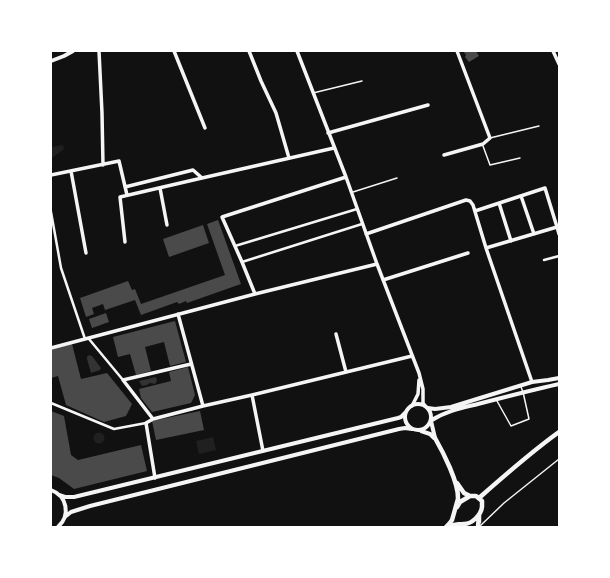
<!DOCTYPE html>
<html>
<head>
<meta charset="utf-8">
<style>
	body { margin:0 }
	#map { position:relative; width:610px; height:578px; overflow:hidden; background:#111; font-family:Montserrat,sans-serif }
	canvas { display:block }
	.frame { position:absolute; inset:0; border:52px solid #fff; pointer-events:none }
</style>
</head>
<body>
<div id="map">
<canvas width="610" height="578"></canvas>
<div class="frame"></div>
</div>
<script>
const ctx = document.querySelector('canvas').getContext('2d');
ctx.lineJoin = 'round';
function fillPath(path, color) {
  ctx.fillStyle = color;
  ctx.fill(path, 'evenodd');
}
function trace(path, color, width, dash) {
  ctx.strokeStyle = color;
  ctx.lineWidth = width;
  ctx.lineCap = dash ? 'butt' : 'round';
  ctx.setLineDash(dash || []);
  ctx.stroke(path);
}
fillPath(new Path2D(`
	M63,145l1,4 -13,10v-12z
	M93.5 438a5.5 5.5 0 1 1 11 0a5.5 5.5 0 1 1-11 0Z
	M213,437l3,13 -17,4 -3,-13z`), '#202020');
fillPath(new Path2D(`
	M89,355l3,1 9,12 -1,2 -9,3 -4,-14v-2z
	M156,377l1,4 -2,3 -5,-1 -3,2 -5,1 -3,-5z`), '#333');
fillPath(new Path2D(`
	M463,51h13l3,5 -10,6 -4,-5 1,-2z
	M218,220l23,64 -54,19 -1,-2 -7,3 -2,-2 -36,13 -6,-15 -30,10 -2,-6 -11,4 2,6 -8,3 -6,-19 48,-17 4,9 3,-1 6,15 84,-29 -18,-51z
	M203,225l6,18 -40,14 -6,-18z
	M106,313l3,9 -17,6 -3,-9z
	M175,321l11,41 -16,4 -6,-24 -19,5 6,24 -15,4 -6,-21 -12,3 -5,-20z
	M72,344l9,35 26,-6 25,31 -6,12 -22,6 -38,-17 -8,-29 -7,2v-29z
	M188,367l7,28 -4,8 -39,9 -11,-14 -2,-9 32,-8 -2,-9z
	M51,411l13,5 7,39 7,5 63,-15 6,26 -73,18 -15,-11 -8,-3z
	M200,411l4,19 -48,10 -4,-19z`), '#4a4a4a');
trace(new Path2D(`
	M313,93l49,-12
	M490,138l49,-12
	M483,146l7,19 30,-7
	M353,192l44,-14
	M497,401l14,25 18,-7 -6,-27 -2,-5
	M480,526l24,-23 55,-44`), '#f5f5f5', 1.5);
trace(new Path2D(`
	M51,212l10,56 24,71
	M235,246l122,-37
	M544,260l15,-4
	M242,262l120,-38
	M89,339l34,41
	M51,403l63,26 32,-6`), '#f5f5f5', 2.5);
trace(new Path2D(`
	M99,51l3,62 1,52
	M174,51l31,77
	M249,51l12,30 15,32 13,45
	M297,51l49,126 31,87 42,109 4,16v14l2,3
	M553,51l6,13
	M328,133l100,-28
	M444,155l39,-11 7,-6 -33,-87
	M71,171l15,82
	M51,175l68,-14 8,34
	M202,178l132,-30
	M160,188l7,37
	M521,196l13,38
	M499,203l12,38
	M475,211l70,-23 12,39
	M366,234l100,-34 4,1 3,4 13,43 46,134
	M125,242l-5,-45 82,-19 -9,-8 -68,17
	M486,248l71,-21 2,7
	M383,280l85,-27
	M255,294l-13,-32 -20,-45 124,-40
	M178,314l25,92
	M336,334l10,38
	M51,348l204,-54 122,-30
	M252,395l11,56
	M412,406l6,-12 1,-14
	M153,419l-30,-39 68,-16
	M155,478l-9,-55 7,-4 50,-13 49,-11 160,-39`), '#f5f5f5', 3.5);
trace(new Path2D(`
	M51,61l13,-5 9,-5
	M405 417a13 13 0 1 1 26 0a13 13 0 1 1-26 0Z
	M428,408l7,1 16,-2 81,-25 16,-2 11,-2
	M432,420c14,-9 30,-12 46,-16 27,-7 54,-14 81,-20
	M431,421l4,17
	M421,431l9,3 4,4
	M51,490c16,6 20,25 7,37
	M59,495l6,2h9l324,-79 3,-1 5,-5
	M66,516l5,-4 19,-6 309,-77 6,-1 7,1`), '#f5f5f5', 4);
trace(new Path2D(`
	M435,438c8,14 24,45 23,61 -1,3 -5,18 -6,21 -1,2 -4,5 -6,7
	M457,483l7,10 6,3
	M479,498c26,-23 52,-46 80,-66
	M449,527c8,-4 7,-2 15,-3 8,0 17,-9 18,-17 0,-2 0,-4 0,-6l-6,-5h-6l-10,6 -3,5
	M478,527l1,-12v7`), '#f5f5f5', 4.5);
</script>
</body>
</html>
